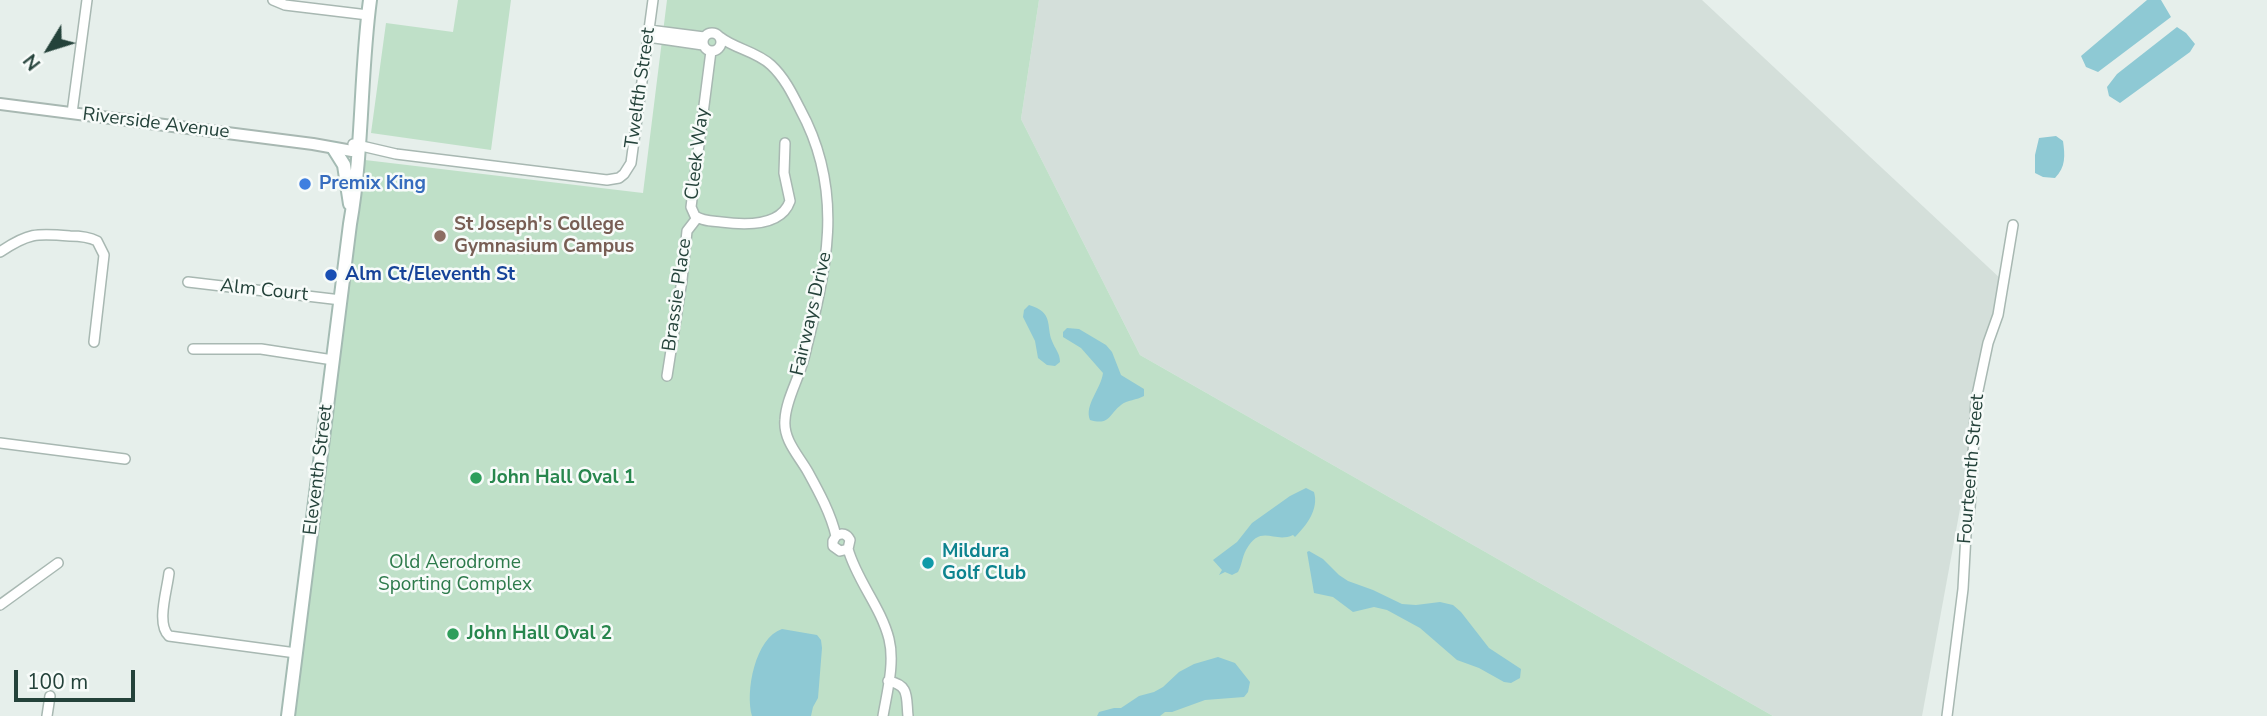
<!DOCTYPE html>
<html>
<head>
<meta charset="utf-8">
<style>
	body { margin:0 }
	#map { position:relative; width:2267px; height:716px; overflow:hidden; background:#e6efeb; font-family:"Nunito Sans",sans-serif }
	canvas { display:block }
	.north { position:absolute; left:14px; top:14px; width:70px; height:70px; -webkit-text-stroke:5px #f7fbf9; paint-order:stroke; rotate:232deg; font-size:19px; font-weight:700; line-height:28px; text-align:center; color:#24423a }
	.north::after { content:''; display:block; margin:auto; width:24px; height:32px; background:#24423a; clip-path:polygon(50% 0,100% 100%,50% 72%,0 100%) }
	.scale { position:absolute; left:14px; top:670px; width:121px; height:32px; box-sizing:border-box; border:4px solid #24423a; border-top:0; padding-left:9px; font-size:21px; line-height:24px; white-space:nowrap; color:#24423a; -webkit-text-stroke:5px #f7fbf9; paint-order:stroke }
</style>
</head>
<body>
<div id="map">
<canvas width="2267" height="716"></canvas>
<div class="north">N</div>
<div class="scale">100 m</div>
</div>
<script>
const ctx = document.querySelector('canvas').getContext('2d');
ctx.lineJoin = 'round';
function fillPath(path, color) {
  ctx.fillStyle = color;
  ctx.fill(path, 'evenodd');
}
function trace(path, color, width, dash) {
  ctx.strokeStyle = color;
  ctx.lineWidth = width;
  ctx.lineCap = dash ? 'butt' : 'round';
  ctx.setLineDash(dash || []);
  ctx.stroke(path);
}
function drawText(font, color, halo, rows, align = 'center') {
  ctx.font = font + ' "Nunito Sans",sans-serif';
  ctx.lineWidth = 5;
  ctx.setLineDash([]);
  ctx.textBaseline = 'middle';
  ctx.strokeStyle = halo;
  ctx.fillStyle = color;
  for (const [text, x, y, turn = 0] of rows) {
    ctx.save();
    ctx.translate(x, y);
    ctx.rotate((+turn || 0) * Math.PI / 180);
    ctx.textAlign = isNaN(turn) ? turn : align;
    if (halo) ctx.strokeText(text, 0, 0);
    ctx.fillText(text, 0, 0);
    ctx.restore();
  }
}
fillPath(new Path2D(`
	M1039,0h663l300,280 -80,436h-149l-633,-361 -119,-236z`), '#d4dfda');
fillPath(new Path2D(`
	M458,0h53l-20,150 -120,-17 15,-110 67,9z
	M667,0h372l-18,119 119,236 633,361h-1478l70,-556 278,33z`), '#bfe0c8');
fillPath(new Path2D(`
	M2147,0h14l10,17 -73,55 -12,-5 -5,-11z
	M2177,27l9,6 9,11 -5,8 -70,51 -11,-7 -2,-9 10,-13z
	M2056,136l7,5c2,14 3,26 -8,37l-12,-1 -8,-4v-18l4,-17z
	M1029,305c25,7 17,21 23,36 3,8 8,12 8,21l-5,4 -8,-1 -9,-7 -3,-17 -12,-24 1,-7z
	M1067,328l12,1 27,16 6,7 9,23 23,14v7c-7,4 -17,4 -23,9 -12,9 -11,21 -31,15 -6,-15 11,-31 13,-47l-22,-25 -18,-11v-5z
	M1306,488l8,4c5,17 -7,33 -19,45l-2,-2c-19,9 -32,-12 -47,15 -4,7 -4,15 -8,22l-6,3 -7,-3 -6,3 3,-5 -9,-10 24,-18 15,-19 38,-27z
	M1309,551l14,8 16,16 9,6 25,9 29,14 14,1 24,-3 13,3 8,7 28,36 32,21 -1,9 -9,5 -7,-1 -25,-14 -22,-8 -37,-32 -33,-18 -13,-3 -21,5 -20,-15 -19,-4 -7,-41z
	M782,629l35,6 4,5 1,8 -4,50 -5,9 -2,9h-59c-7,-24 3,-78 30,-87z
	M1218,657l17,6 15,19 -2,10 -4,5 -39,3 -33,12h-7l-5,4h-63l2,-4 15,-4h7l18,-12 15,-4 9,-5 16,-15 15,-8z`), '#8ec9d4');
const minor = new Path2D(`
	M273,0l12,5 83,10
	M649,30l55,7
	M703 42a9 9 0 1 1 18 0a9 9 0 1 1-18 0Z
	M648,37l55,8
	M720,37c15,12 36,14 51,28 13,12 21,28 29,44 46,84 26,162 4,249 -5,21 -18,41 -19,62 -2,20 14,36 23,52 11,20 23,42 28,64l-3,5v5l7,5 8,-2 2,-9c-3,-6 -8,-8 -14,-4
	M711,51l-20,156 4,9c7,5 17,5 26,6 22,3 60,5 69,-21l-6,-28 1,-30
	M72,113l15,-113
	M353,144l43,10 211,26 12,-2 5,-4 7,-11 22,-163
	M0,252c28,-19 36,-19 70,-16 9,0 19,1 27,5l7,14 -10,87
	M188,282l153,18
	M193,349h68l72,11
	M667,376l15,-96 5,-49 10,-13
	M0,443l125,16
	M848,549c9,32 33,58 41,90 6,24 -2,53 -6,77
	M169,573c-2,18 -13,51 0,63l127,17
	M0,605l58,-42
	M888,681c22,4 18,16 20,35
	M47,716l3,-20
	M1947,716l16,-127 3,-55 4,-26 6,-108 12,-57 10,-28 15,-90`);
const tertiary = new Path2D(`
	M0,104l313,40 39,7`);
const secondary = new Path2D(`
	M334,149l10,16 6,39
	M288,716l62,-492c13,-74 10,-149 20,-224`);
trace(minor, '#a8b8b2', 12);
trace(tertiary, '#a8b8b2', 14);
trace(secondary, '#a4bbb3', 16);
trace(minor, '#fff', 9);
trace(tertiary, '#fff', 10);
trace(secondary, '#fff', 12);
for (const [x, y, r, color] of [
	[305,184,7,"#3f7fe0"],
	[440,236,7,"#8d6e63"],
	[331,275,7,"#1a4fb4"],
	[476,478,7,"#2e9e5b"],
	[928,563,7,"#0f9aa8"],
	[453,634,7,"#2e9e5b"]
]) {
  const dot = new Path2D();
  dot.arc(x, y, r, 0, 2 * Math.PI);
  ctx.fillStyle = color;
  ctx.fill(dot);
  trace(dot, '#f7fbf9', 2.5);
}
drawText('19px', '#24423a', '#f7fbf9', [
	["Twelfth Street",641,88,-82],
	["Riverside Avenue",156,124,7],
	["Cleek Way",698,154,-83],
	["Alm Court",264,291,6],
	["Brassie Place",678,295,-82],
	["Fairways Drive",812,314,-77],
	["Fourteenth Street",1972,469,-85],
	["Eleventh Street",319,470,-83]
]);
drawText('bold 19px', '#366cbe', '#f7fbf9', [
	["Premix King",319,184]
], 'left');
drawText('bold 19px', '#785e54', '#f7fbf9', [
	["St Joseph's College",454,225],
	["Gymnasium Campus",454,247]
], 'left');
drawText('bold 19px', '#164399', '#f7fbf9', [
	["Alm Ct/Eleventh St",345,275]
], 'left');
drawText('bold 19px', '#27864d', '#f7fbf9', [
	["John Hall Oval 1",490,478],
	["John Hall Oval 2",467,634]
], 'left');
drawText('bold 19px', '#0d838f', '#f7fbf9', [
	["Mildura",942,552],
	["Golf Club",942,574]
], 'left');
drawText('19px', '#2d7a4b', '#f7fbf9', [
	["Old Aerodrome",455,563],
	["Sporting Complex",455,585]
]);
</script>
</body>
</html>
